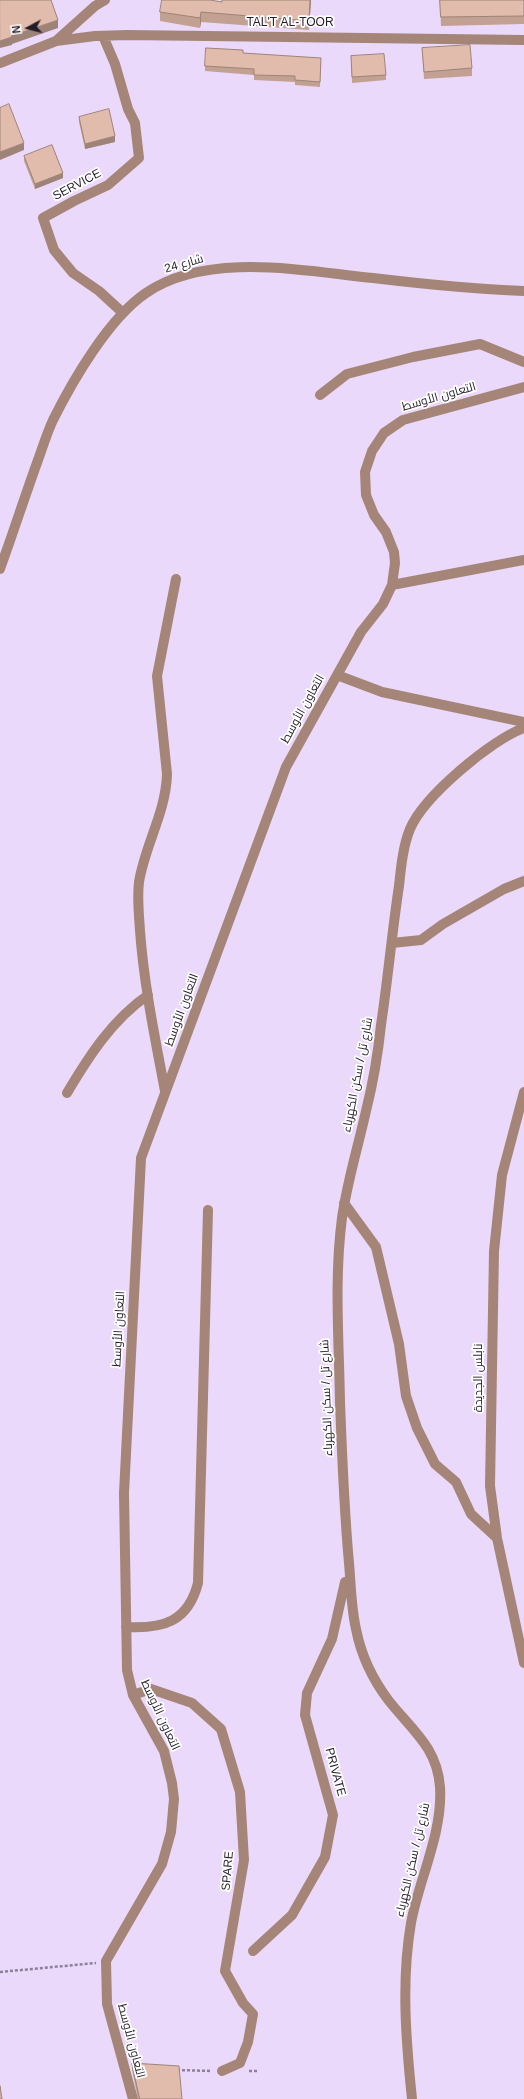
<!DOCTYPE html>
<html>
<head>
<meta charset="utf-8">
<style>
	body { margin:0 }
	#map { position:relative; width:524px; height:2099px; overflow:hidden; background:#ebd9fb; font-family:Helvetica,sans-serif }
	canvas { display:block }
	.north { position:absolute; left:8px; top:8px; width:40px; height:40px; -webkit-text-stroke:3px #fff; paint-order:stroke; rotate:263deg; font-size:11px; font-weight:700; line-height:16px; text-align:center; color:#231d29 }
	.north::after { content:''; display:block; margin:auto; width:14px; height:18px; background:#231d29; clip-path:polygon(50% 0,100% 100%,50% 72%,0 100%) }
</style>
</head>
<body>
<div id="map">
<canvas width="524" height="2099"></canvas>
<div class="north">N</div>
</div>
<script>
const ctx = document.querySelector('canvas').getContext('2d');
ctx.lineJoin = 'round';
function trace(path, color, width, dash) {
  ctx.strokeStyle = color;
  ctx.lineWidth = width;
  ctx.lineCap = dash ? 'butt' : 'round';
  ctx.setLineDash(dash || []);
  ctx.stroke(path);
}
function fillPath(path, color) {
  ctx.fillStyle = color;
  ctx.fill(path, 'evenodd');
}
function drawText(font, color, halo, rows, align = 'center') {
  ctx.font = font + ' Helvetica,Cairo,sans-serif';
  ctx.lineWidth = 3.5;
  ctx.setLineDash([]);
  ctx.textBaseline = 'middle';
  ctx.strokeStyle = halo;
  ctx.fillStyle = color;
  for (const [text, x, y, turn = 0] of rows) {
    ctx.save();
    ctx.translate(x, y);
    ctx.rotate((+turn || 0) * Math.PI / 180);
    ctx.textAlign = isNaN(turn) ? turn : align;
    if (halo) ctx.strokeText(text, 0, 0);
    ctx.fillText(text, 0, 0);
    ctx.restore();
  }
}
trace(new Path2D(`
	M0,1972l96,-9
	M177,2070l35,1
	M249,2071h9`), '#8d8199', 2.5, [3, 2]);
trace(new Path2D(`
	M103,36l12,28 13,45 7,14 4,35 -31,27 -34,16 -31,17 11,32 19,23 26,18 24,22
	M56,41l39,-5 32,-1 397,5
	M0,63l56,-22 39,-35 10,-6
	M320,395l27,-21 66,-17 67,-13 44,18
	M0,569c13,-36 25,-73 38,-109 5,-14 9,-27 15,-40 20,-40 56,-102 93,-127 61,-42 158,-22 227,-15 50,6 100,11 151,13
	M392,585l132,-25
	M337,675l45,17 142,30
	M392,943l29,-3 22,-16 61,-35 20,-8
	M165,1091c-10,-53 -21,-106 -25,-160 -1,-16 -3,-33 -1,-49 6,-37 27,-70 28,-108l-10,-98 19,-97
	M524,1092l-22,83 -8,76 -4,235 7,52 27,125
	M67,1093c22,-37 45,-73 81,-98
	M344,1203l32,44 23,97 7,52 11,32 18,36 21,18 15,32 26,24
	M126,1627c37,2 62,-5 72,-44l10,-373
	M133,1695l18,-6 41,14 29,26 19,63 4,68 -19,111 18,32 10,11 -5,28 -8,21 -18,8
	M253,1951l39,-36 33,-58 8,-42 -28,-100 2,-22 25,-54 13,-57
	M133,2099l-26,-95 -1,-43 56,-97 9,-32 3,-33 -2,-16 -8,-32 -31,-56 -6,-25 -3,-177 17,-335 145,-391 75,-135 22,-28 9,-19 3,-22 -1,-11 -8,-20 -12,-17 -8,-20 -1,-23 7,-21 12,-18 19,-13 121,-33
	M412,2099c-6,-58 -11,-118 -1,-176 8,-44 32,-90 29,-136 -3,-40 -28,-57 -51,-86 -16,-21 -28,-46 -33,-72 -5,-22 -5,-44 -7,-66 -5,-54 -7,-107 -9,-161 -1,-61 -6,-123 2,-184 5,-36 16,-71 24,-107 7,-28 12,-57 15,-86 7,-47 11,-93 18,-139 2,-19 4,-40 11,-57 14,-33 81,-89 114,-101`), '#a58577', 10);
fillPath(new Path2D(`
	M311,0l-2,30 -108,-8 -1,6 -40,-7v-9l62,-10z
	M440,0h84v24l-83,2z
	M422,48l50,20v8l-48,3z
	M243,53l78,10 -1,24 -25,-2v-3l-41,-2v-5l-49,-4v-5z
	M351,56l35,19v5l-34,3z
	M79,117l36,25 -30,7 -6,-27z
	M24,156l39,22 -28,11 -11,-28z
	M132,2063l50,36h-44l-6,-29z`), '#c2a193');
fillPath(new Path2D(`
	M310,0h1l-2,30v-9z
	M201,12v10l-1,6v-10z
	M58,20v8l-46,16v1l-12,3v-7l11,-5z
	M115,136v6l-30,7v-5z
	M24,143v7l-24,10v-8z
	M63,173v5l-28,11v-5z`), '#9e8378');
const building = new Path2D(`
	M0,0h51l7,20 -47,16 1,1 -12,4z
	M162,0h48l12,2v-2h88l-1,21 -108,-9 -1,6 -40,-6z
	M440,0h84v16l-83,1z
	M470,45l2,23 -48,4 -2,-24z
	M206,48l37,2v3l78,5 -1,24 -25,-2v-4l-41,-1v-6l-49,-3z
	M384,54l2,21 -34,2 -1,-21z
	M9,104l15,39 -24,9v-44z
	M109,109l6,27 -30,8 -6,-27z
	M52,145l11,28 -28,11 -11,-28z
	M132,2063l47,3 3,33h-42z
	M0,2086l2,13h-2z`);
fillPath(building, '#e1bbab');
trace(building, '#9e8378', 1);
drawText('12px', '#231d29', '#fff', [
	["TAL'T AL-TOOR",290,23],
	["SERVICE",77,185,-28],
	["شارع 24",184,264,-16],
	["التعاون الأوسط",439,397,-16],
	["التعاون الأوسط",303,709,-61],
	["التعاون الأوسط",182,1010,-70],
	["شارع تل / سكن الكهرباء",358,1075,-79],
	["التعاون الأوسط",119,1329,-87],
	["نابلس الجديدة",479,1378,-90],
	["شارع تل / سكن الكهرباء",327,1398,-92],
	["التعاون الأوسط",160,1715,65],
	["PRIVATE",335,1772,75],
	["شارع تل / سكن الكهرباء",413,1860,-77],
	["SPARE",228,1871,-85],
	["التعاون الأوسط",131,2041,75]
]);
</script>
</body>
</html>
